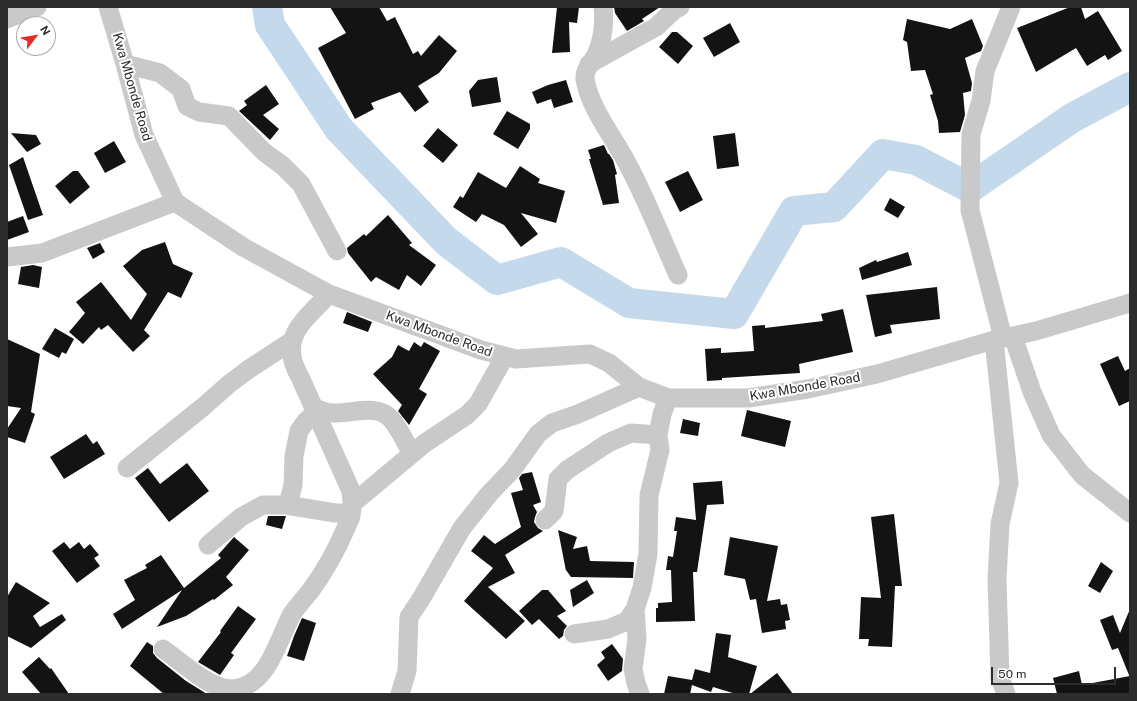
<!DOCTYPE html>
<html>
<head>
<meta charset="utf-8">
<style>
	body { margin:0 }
	#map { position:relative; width:1137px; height:701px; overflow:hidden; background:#fff; font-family:"Public Sans",sans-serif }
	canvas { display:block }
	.frame { position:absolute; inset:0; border:8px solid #2c2c2c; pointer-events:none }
	.north { position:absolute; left:16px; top:16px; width:40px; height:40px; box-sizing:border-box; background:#fff; border:1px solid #ababab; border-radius:50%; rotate:59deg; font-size:11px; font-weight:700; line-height:16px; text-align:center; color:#2c2c2c }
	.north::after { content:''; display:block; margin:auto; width:14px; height:18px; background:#e72a2a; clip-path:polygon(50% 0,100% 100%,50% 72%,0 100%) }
	.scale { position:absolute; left:991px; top:667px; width:125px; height:18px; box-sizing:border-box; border:2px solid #2c2c2c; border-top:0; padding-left:5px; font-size:12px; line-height:14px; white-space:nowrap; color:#2c2c2c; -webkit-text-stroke:3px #fff; paint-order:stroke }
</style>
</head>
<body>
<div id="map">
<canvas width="1137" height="701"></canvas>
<div class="frame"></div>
<div class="north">N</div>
<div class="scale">50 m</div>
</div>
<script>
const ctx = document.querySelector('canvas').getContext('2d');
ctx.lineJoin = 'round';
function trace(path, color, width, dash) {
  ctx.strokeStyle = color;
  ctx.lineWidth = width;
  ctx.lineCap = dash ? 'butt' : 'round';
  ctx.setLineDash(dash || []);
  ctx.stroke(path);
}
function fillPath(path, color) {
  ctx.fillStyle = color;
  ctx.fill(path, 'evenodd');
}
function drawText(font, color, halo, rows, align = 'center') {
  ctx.font = font + ' "Public Sans",sans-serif';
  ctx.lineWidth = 4;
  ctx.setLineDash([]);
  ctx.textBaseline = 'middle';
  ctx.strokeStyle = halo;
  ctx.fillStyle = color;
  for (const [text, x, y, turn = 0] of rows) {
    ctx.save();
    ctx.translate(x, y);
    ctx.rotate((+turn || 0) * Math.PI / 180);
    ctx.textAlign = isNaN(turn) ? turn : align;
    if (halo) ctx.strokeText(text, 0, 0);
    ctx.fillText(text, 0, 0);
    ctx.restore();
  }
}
trace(new Path2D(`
	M267,7l3,18 69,104 107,112 51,39 64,-18 68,41 105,11 60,-103 40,-4 49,-53 33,6 54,28 102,-70 58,-31`), '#c4d9eb', 30);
fillPath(new Path2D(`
	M330,7h49l8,14 8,-4 18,37 5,-3 3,5 18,-21 18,16 -18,22 -21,13 11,16 -14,10 -15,-20 -29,11 3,6 -19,10 -37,-71 28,-15z
	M557,7h22l-2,16 -8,-1 1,30 -18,1z
	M614,7h46l-18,12 2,2 -17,10 -12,-18z
	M1070,7h11l4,12 13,-8 24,40 -14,9 -3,-5 -18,11 -11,-18 -40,24 -19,-44z
	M907,19l43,10 22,-10 11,27 -2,5 -16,7 7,25 -1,8 -8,2 2,22 -5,17 -21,1 -1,-12 -8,-26 3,-1 -8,-24 -14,1 -4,-29 -4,-2z
	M730,23l10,19 -26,15 -11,-19z
	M672,32h5l16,14 -15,18 -19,-17z
	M497,77l4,25 -29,5 -3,-16 9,-11z
	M566,80l7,22 -19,6 -3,-9 -14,5 -5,-12 16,-7z
	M266,85l13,19 -16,11 16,14 -9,11 -31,-29 8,-6 -3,-4z
	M507,111l23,13v5l-12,20 -25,-15z
	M438,128l20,17 -15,18 -20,-17z
	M11,133l25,2 5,9 -14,8z
	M735,133l4,33 -22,3 -4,-33z
	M114,141l12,21 -21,11 -11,-20z
	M604,145l4,9h1l4,6 4,14 -2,1 4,28 -16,2 -14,-46h2l-3,-9z
	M23,157l20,58 -15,5 -19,-55z
	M520,166l20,13 -2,4 27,8 -9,32 -35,-10 17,21 -17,13 -17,-22 -22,-11 -6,8 -23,-15 7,-11 3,2 15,-26 28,16z
	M73,171h5l12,16 -20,17 -15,-18z
	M688,171l15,29 -23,12 -15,-30z
	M890,198l15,9 -7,11 -14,-8z
	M388,215l24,28 -3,2 27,20 -15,21 -14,-11 -8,15 -23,-13 -5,5 -23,-29 -1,-5 17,-14 2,2z
	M23,216l6,16 -22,8v-18z
	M165,242l8,22 20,9 -12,25 -13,-6 -24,38 6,6 -17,16 -25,-27 -7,5 -2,-3 -16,17 -14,-12 16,-19 -9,-11 25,-20 30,38 16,-26 -24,-28 19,-16z
	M100,243l5,9 -12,7 -6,-11z
	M908,252l4,13 -50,15 -3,-12 17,-8 1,2z
	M33,265l9,2 -3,21 -21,-4 3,-17z
	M937,287l3,32 -50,6 2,8 -17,4 -9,-42z
	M843,309l10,43 -54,12 1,9 -78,5v2l-15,1 -2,-32 16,-1v5l33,-2 -2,-25 13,-1v3l58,-7 -2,-7z
	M347,312l25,10 -4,10 -25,-9z
	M55,328l19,11 -8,15 -4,-2 -3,6 -17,-9z
	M7,339l33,15 -9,58 4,2 -10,29 -18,-6v-8l14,-21 -14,-2z
	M414,342l7,5 3,-5 16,9 -21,38 8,5 -18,31 -11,-14 4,-6 -29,-31 19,-17 6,-12 11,6z
	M1118,356l7,15 5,-3v33l-11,5 -19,-42z
	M747,410l44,11 -6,26 -44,-11z
	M683,419l17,4 -2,13 -18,-3z
	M86,434l7,10 4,-3 8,13 -41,25 -14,-22z
	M187,463l22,28 -40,31 -34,-44 13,-10 12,16z
	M532,472l9,30 -8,3 4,7 -2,5 -1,5 4,6 5,3 -38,24 10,18 -27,14 37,34 -19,18 -42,-38 29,-33 -22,-17 13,-16 11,9 26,-17 -10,-34 12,-3 -4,-12 3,-4z
	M722,481l2,23 -17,1 -10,67h-4l2,49 -39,1v-14h2v-5l14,-1 -1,-32h-5l2,-14 5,1 4,-26h-3l2,-14 20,3 -3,-37z
	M894,514l8,72h-7l-3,61 -24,-1 1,-7h-10l2,-42 20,1 -10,-81z
	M268,516h18l-4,13 -16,-4z
	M558,530l19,7 -4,12 14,-3 3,15 44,1 -1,16 -62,-1 -5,-7v1z
	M234,537l15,13 -23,27 7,8 -19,15 -1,-1 -27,17 -29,11 25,-37 -60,39 -9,-15 22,-14 -11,-20 23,-12 -2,-3 16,-10 23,33 37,-30 -3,-3z
	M730,537l48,9 -11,55 13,-2 1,6 6,-1 3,16 -5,1 1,8 -24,4 -6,-34 -6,1 -5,-21 -21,-4z
	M64,542l6,7 9,-7 5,7 6,-5 9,11 -5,3 6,8 -23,17 -25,-32z
	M1101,562l12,9 -13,22 -12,-7z
	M587,580l7,13 -21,14 -3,-17z
	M16,582l34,21 -17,13 7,11 22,-13 4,6 -35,28 -24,-12v-39z
	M542,590h6l18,21 -9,5 10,10 -3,4 -1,6 -4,3 -20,-20 -7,6 -13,-14z
	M238,606l18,13 -25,34 3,2 -14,20 -22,-13 23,-30 -1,-1z
	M1130,609v66h-1l-11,-27 -6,2 -12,-30 13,-5 7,18z
	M302,618l14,5 -12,38 -17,-5 7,-20z
	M716,633l15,2 -3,22 29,9 -8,28h-13l-23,-7 -2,5 -19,-7 -2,9h-26l4,-18 24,4 3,-11 15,4z
	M147,642l6,4v7l4,5 29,23 21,13h-43l-34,-28z
	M612,644l11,15 -1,12 -14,10 -11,-16 8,-7 -4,-6z
	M39,657l11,12 1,-1 18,26h-28l-19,-22z
	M1079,671l3,14 48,-9v18h-73l-4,-16z
	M777,673l16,21h-43z`), '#131313');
trace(new Path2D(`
	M108,7l17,57 19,71 31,67 68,45 86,47 152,56 35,9 74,-5 19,9 30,24 29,11h80l60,-9 69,-15 117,-34 42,-9 94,-28
	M603,7c2,17 0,32 -7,48 -4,8 -12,14 -11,24 4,27 28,58 41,82 20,37 35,76 52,114
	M7,19l30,-12
	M125,64l35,9 21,16 6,17 12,6 30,4 35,36 19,14 18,18 36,67
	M589,64l67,-37 18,-17 6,-3
	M7,257l35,-4 133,-51
	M1013,336l19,56 19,43 31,40 48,38
	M1003,338l-33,-128 1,-76 10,-33 4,-30 26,-64
	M994,340l15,143 -9,41 -3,55 3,99 6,16
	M313,407c7,3 13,6 21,6 18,1 43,-10 57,6 9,10 14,23 21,35
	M127,468l76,-61 26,-23 20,-15 43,-28
	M352,504l73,-61 42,-28 11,-11 27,-48
	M288,505l5,-20 1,-29 5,-25 7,-10 9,-8
	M545,520l9,-9 4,-32 9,-9 41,-27 23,-10 27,2
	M208,545l33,-28 22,-12h23l49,8h16
	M635,609l2,30 -4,30 3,14 4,11
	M574,634l34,-5 19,-8 8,-12 7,-21 6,-34 1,-59 11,-45 -2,-15 4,-21 6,-16
	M163,649c19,13 47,41 70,40 35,-2 45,-50 59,-75 5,-8 13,-16 19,-24 14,-19 25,-39 34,-60 2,-5 5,-10 6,-14 2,-9 1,-16 0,-25l-51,-114c-23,-39 4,-56 29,-83
	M400,694l7,-23 2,-54 12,-18 41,-71 27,-34 23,-24 26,-36 14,-11 26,-9 61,-27`), '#c9c9c9', 19);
drawText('13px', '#2c2c2c', '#fff', [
	["Kwa Mbonde Road",132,87,74],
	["Kwa Mbonde Road",439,334,20],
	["Kwa Mbonde Road",805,387,-10]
]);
</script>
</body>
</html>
